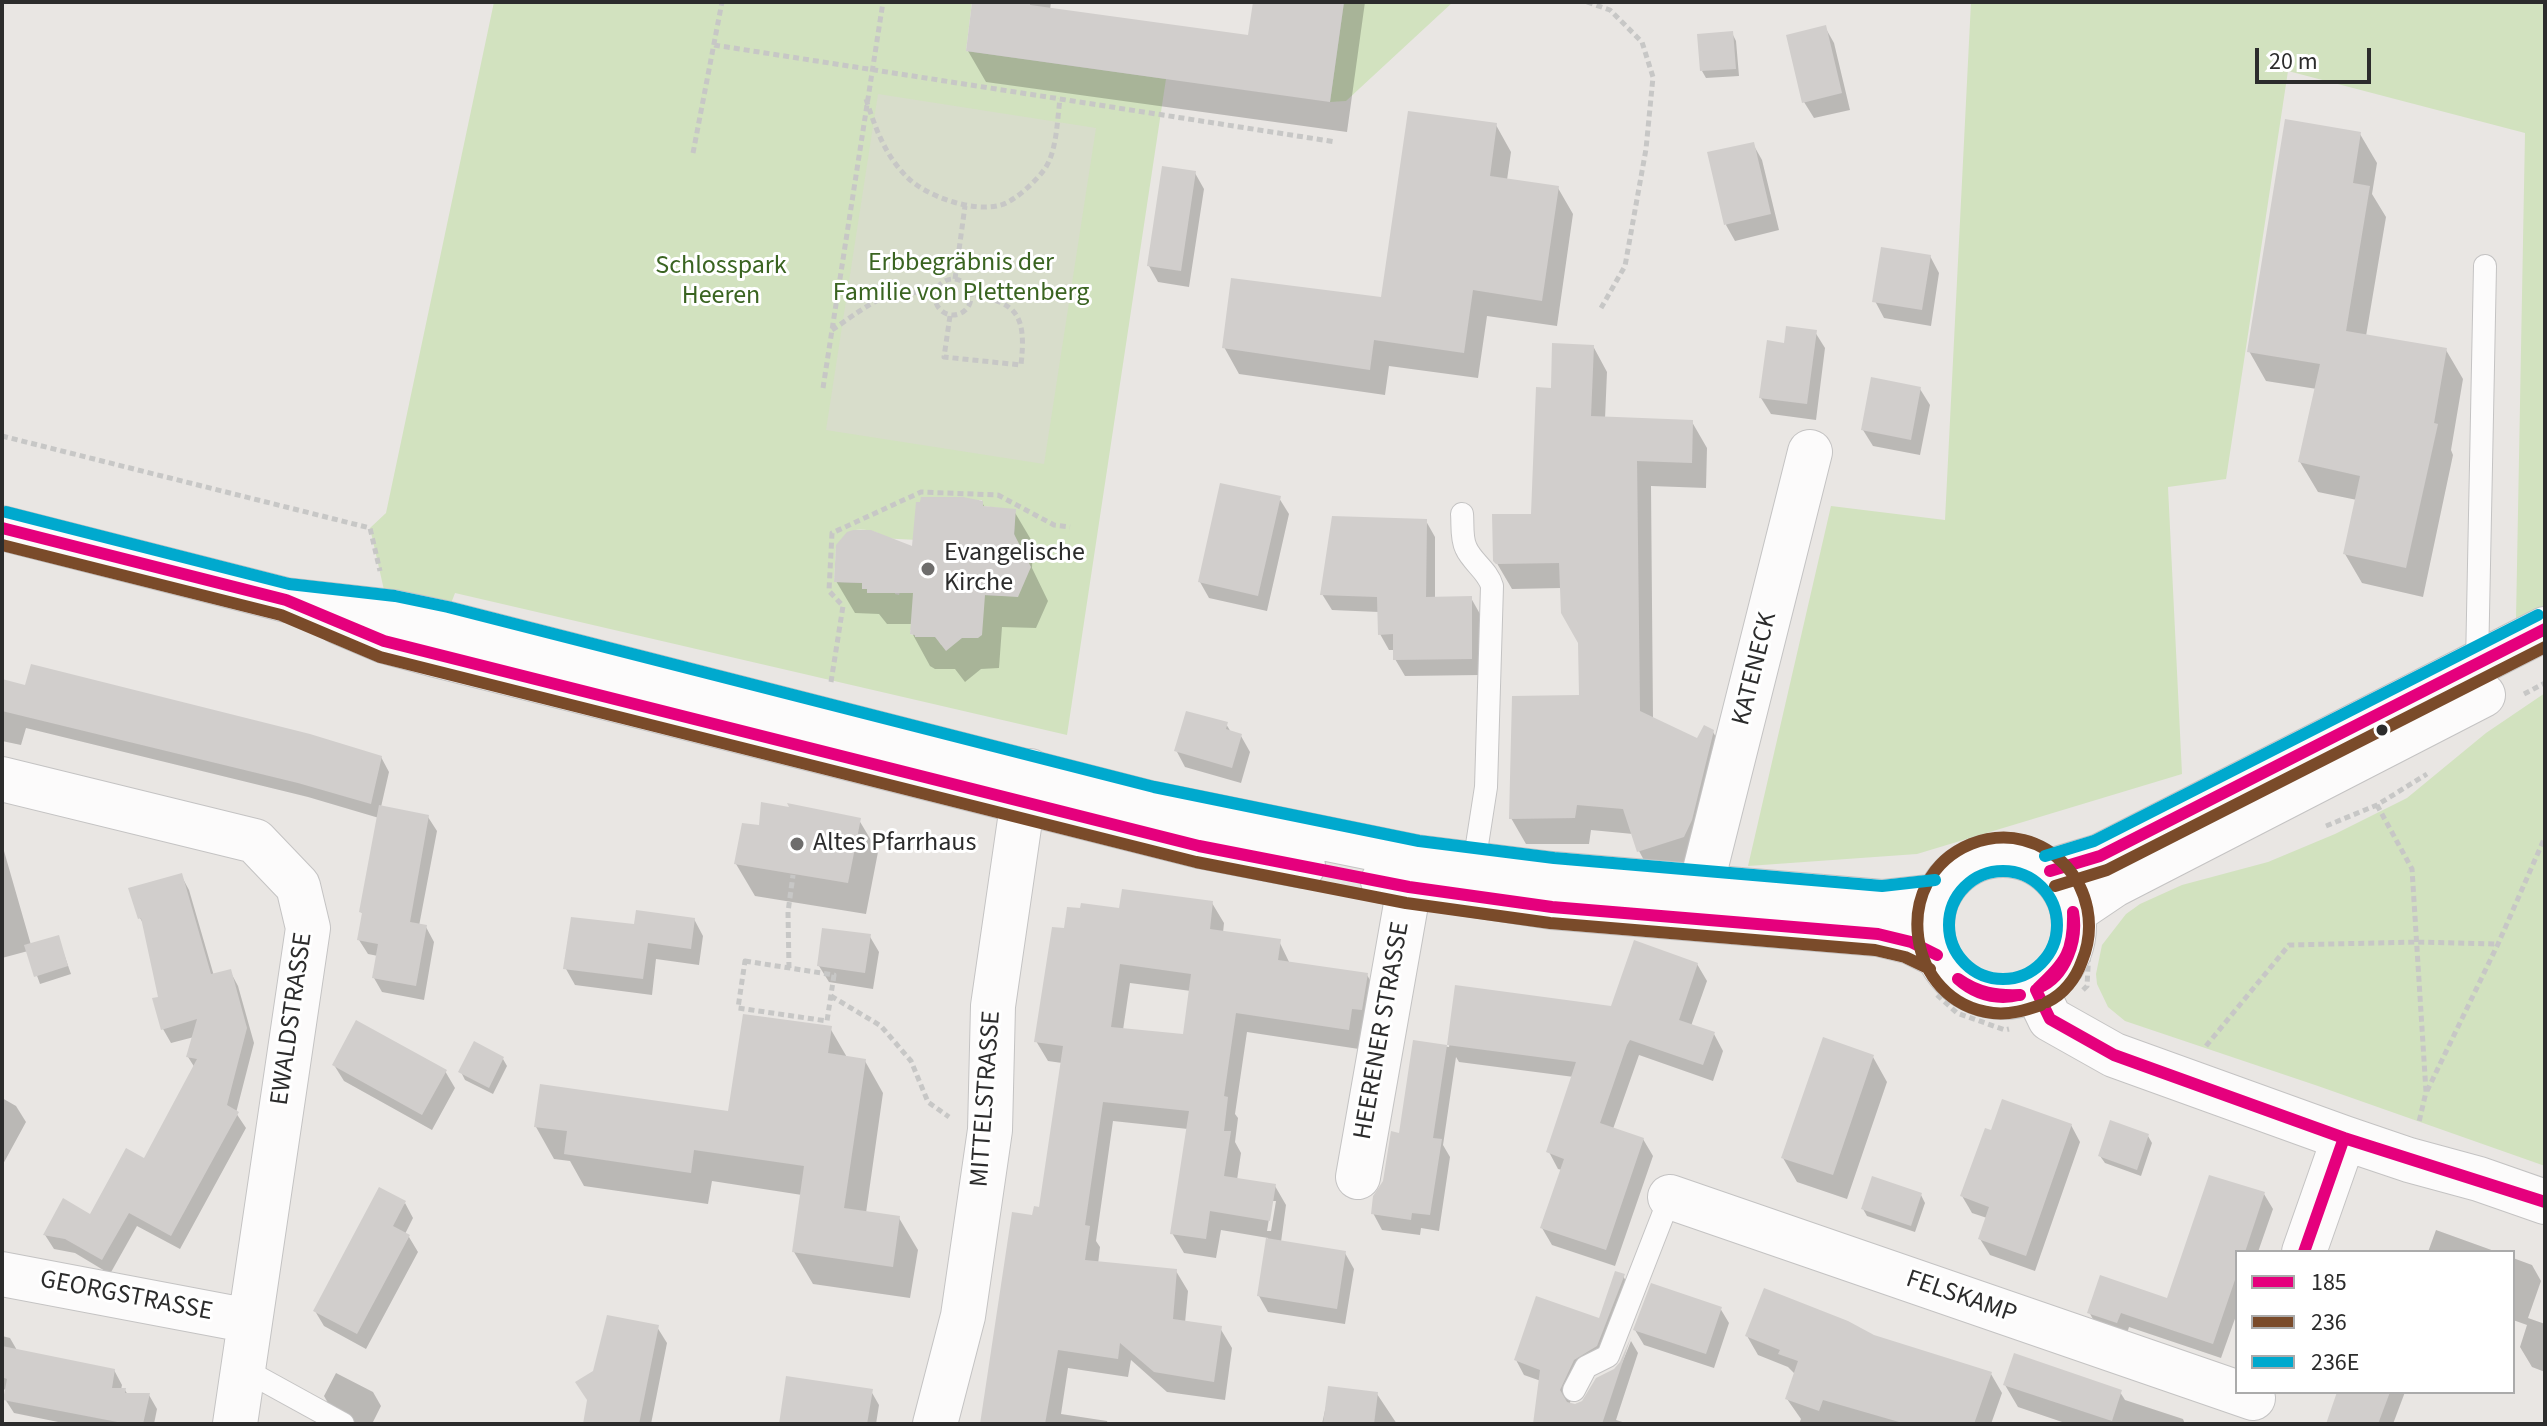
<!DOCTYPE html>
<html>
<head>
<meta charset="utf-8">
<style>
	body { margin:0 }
	#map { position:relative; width:2547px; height:1426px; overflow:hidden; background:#e9e6e3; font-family:"Source Sans 3",sans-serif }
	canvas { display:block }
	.frame { position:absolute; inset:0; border:4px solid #2c2c2c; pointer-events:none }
	.legend { position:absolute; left:2235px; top:1250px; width:280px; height:144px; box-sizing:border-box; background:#fff; border:2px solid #ababab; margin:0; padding:10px 14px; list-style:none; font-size:24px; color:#2c2c2c }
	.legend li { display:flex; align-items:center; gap:16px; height:40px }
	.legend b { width:40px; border:2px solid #ababab }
	.scale { position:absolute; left:2255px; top:48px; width:116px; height:36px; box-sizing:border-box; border:4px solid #2c2c2c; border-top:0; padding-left:10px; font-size:24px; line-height:28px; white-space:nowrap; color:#2c2c2c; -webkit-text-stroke:6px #fff; paint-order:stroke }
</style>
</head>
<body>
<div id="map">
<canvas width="2547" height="1426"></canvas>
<div class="frame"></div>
<ul class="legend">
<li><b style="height:10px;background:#e5007d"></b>185</li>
<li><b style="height:10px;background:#7a4b2a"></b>236</li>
<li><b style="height:10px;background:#00a9ce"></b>236E</li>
</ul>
<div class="scale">20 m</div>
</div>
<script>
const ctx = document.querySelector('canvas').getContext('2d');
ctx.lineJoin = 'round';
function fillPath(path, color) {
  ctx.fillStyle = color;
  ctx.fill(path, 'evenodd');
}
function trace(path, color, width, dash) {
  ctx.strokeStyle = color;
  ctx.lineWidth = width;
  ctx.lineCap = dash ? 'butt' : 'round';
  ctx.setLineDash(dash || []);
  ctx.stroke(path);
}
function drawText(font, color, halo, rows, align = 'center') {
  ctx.font = font + ' "Source Sans 3",sans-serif';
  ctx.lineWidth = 6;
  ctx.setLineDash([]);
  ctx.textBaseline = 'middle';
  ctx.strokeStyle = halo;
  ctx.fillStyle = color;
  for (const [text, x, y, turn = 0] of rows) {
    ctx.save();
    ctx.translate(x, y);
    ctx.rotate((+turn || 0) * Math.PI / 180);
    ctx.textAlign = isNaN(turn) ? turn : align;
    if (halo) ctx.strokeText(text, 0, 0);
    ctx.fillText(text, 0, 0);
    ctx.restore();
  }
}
fillPath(new Path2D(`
	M494,2h478l-6,49 200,28 -99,656 -612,-142 -5,13 -66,-16 -14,-62 16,-15zM979,500h3l1,6 32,4 -1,37 13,11 -18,38 -29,-1 -32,53 -8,-4 -1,-11 -20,4 -9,-3v-4h4l2,-39h-16l-1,4 -4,-1v-4l-28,3v-4h-5v-6l-28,-1 2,-35 6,-1c2,-19 20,-19 36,-13v5l40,2 -2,-37 63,3z
	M1344,2h109l-107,99 -16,1z
	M1971,2h574v603l-29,15 9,-487 -237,-62 -62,408 -58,8 14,287 -265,80 -169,12 83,-360 114,14z
	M2545,693v473l-227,-80 -193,-65 -17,-14 -11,-23 -1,-10 6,-29 24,-31 14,-10 42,-19 86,-23 67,-28 72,-36 79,-65z`), '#d2e2bf');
fillPath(new Path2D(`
	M878,94l218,34 -52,336 -218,-34z`), '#d8ddcb');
fillPath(new Path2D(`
	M975,2h76l-1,8 200,27 5,-35h110l-18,130 -361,-50 -18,-31z
	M1825,27l9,16 16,67 -36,8 -10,-16z
	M1732,33l4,8 3,35 -33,2 -4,-7z
	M1496,125l15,27 -4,28 51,8 15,26 -16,112 -70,-10 -9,62 -89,-12 -4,29 -146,-21 -15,-27 159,-48z
	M2360,134l17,29 -5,31 14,23 -20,119 80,14 17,29 -12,71 2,5 -30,142 -61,-14 -17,-29 12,-54 -39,-8 -18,-30 17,-73 -51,-8 -17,-30z
	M1753,144l9,16 17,70 -44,11 -9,-16z
	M1195,173l9,16 -15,98 -31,-5 -9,-16z
	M1930,256l9,17 -8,53 -47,-8 -9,-17z
	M1815,332l10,16 -9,72 -45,-6 -10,-16 24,-53z
	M1593,346l14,26 -2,47 87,3 15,26 -1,40 -55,-2 2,234 45,21 15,-9 15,26 -30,105 -45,14 -14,-26 -6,-17 -42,-4 -2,14h-63l-15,-26 70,-121 -1,-54 -18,-55 -50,1 -17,-29 38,-44 19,-126z
	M1920,389l10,16 -10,50 -47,-9 -10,-16z
	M1279,498l10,16 -22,97 -58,-13 -9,-16z
	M982,502l3,6 29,3 19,32 -1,25 16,33 -12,27 -34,-1 -3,41 -18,1 -16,13 -10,-13h-20l-5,-3 -18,-33v-9h-25l-8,-10 -24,-1 -19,-32 78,-33z
	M1426,521l9,16v61h36l9,16v61l-75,1 -10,-17v-9h-6l-9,-16 -1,-22 -47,-2 -10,-16z
	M2,681l379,76 8,15 -8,35 47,10 9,14 -18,95 7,1 8,15 -10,58 -42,-8 -8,-14 4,-22 -10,-2 -9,-14 5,-24 -3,-4 18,-94 -71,-21 -282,-69 -5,17 -19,-4z
	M1226,724l5,8 10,4 9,16 -9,31 -56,-16 -9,-17z
	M859,820l19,32 -12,62 -111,-18 -19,-32 24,-37z
	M2,844l29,101 27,-8 13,37 -31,10 -12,-33 -26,7z
	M181,875l8,15 25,86 16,-5 8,15 16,57 -18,70 10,15 -66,121 -43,-23 -27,48 -35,-21 -21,-4 -9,-14 46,-18 54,-57 50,-92 -7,-11 6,-20 -23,6 -8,-14 -3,-31 -15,-71 -5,-9z
	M1212,903l12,20 -1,10 56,8 11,23 77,11 12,20 -20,54 -112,-17 -12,82 3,4 -3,24 6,11 -4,27 38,6 11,19 -5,37 64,11 9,16 -9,55 -77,-12 -9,-16 9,-58 -47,-8 -5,28 -32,-5 -12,-20 16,-104 -75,-8 -17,120 4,6 -2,17 78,7 12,20 -3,32 35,5 12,20 -7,52 -58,-8 -36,-32 -3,17 -60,-9 -7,46 46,7 1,3h-125l51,-207 7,-8 21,-146 -14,-2 -12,-20 29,-110 56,-20zM1130,983l61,8 -6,45 -62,-6zM1272,1201h4l-5,30h-4z
	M694,919l9,17 -4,29 -43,-6 -4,36 -77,-10 -9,-16 70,-43z
	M869,935l10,17 -6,37 -44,-7 -10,-16z
	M1697,964l10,17 -16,45 23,8 9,17 -10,30 -74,-26 -26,74 30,10 10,17 -38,110 -63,-21 -10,-17 20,-58 -4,-1 -9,-17 25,-75 -115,-15 -3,-5 -13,88 7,12 -11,74 -18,-3 -1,7 -38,-5 -9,-17 28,-78 14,-93 34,5 8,-60 155,21z
	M830,1028l18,31 17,2 18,32 -17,120 33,5 19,32 -8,48 -97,-14 -19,-32 8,-57 -90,-14 -4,23 -124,-18 -14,-25 -16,-2 -18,-32 194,-13z
	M1873,1057l14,25 -40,117 -50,-17 -14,-24z
	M503,1059l4,7 -14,28 -28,-14 -4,-8z
	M334,1065l111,6 10,17 -23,42 -88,-49z
	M2,1098l14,8 10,16 -24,44z
	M2071,1125l9,17 -45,129 -45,-16 -10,-16 7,-21 -15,-5 -10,-17 30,-64z
	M2148,1136l4,7 -11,33 -36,-13 -5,-7z
	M2264,1194l9,15 -15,43h-21v61l-16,45 -92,-31 -3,10 -28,-9 -9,-16 79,-12z
	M1921,1195l4,8 -10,29 -48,-16 -4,-7z
	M405,1203l8,15 -8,16 4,3 9,15 -52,97 -42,-23 -9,-15z
	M2436,1230l61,22h-69z
	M2513,1258l19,7 9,16 -13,37 17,6v48l-13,-5 -12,-20 7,-22 -14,-5z
	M1623,1276l9,15 -27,70 -23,14 -13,30 14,-2 39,-40 9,-22 7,12 -22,67 13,4h-94l6,-43 -17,-6 -8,-15 85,-39z
	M1720,1308l9,15 -15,45 -70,-23 -9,-15z
	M657,1327l10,16 -16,81h-64z
	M2,1336l8,2 8,14 96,18 8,15 -1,5h4l3,5h21l8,14 -3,15h-86l-54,-11 -9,-14 2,-9 -5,-1z
	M1747,1336l127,1 117,37 11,19 -11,31h-192l2,-5 -14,-20 8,-25 -7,-7 -30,-12z
	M336,1373l37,19 8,14 -9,18h-17l-23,-14 -8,-14z
	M2005,1385l115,7 5,8 58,19 2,5h-117l-50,-17z
	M1330,1388l47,6 20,30h-75z
	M871,1391l8,14 -3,19h-95z
	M2339,1392h66l-12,32h-65z`), '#0003');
fillPath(new Path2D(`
	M972,2h58v3l218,30 5,-33h91l-14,100 -364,-51z
	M1826,25l16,68 -40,10 -16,-68z
	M1733,31l3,38 -36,2 -3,-37z
	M1408,111l89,12 -7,53 69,10 -17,115 -69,-11 -9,63 -90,-13 -4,30 -148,-22 9,-70 150,19z
	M2285,119l76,13 -8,51 17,3 -24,145 101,17 -13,75 4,1 -32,144 -63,-14 17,-78 -62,-14 22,-98 -73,-12z
	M1754,142l17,72 -47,11 -17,-73z
	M1162,166l34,5 -15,100 -34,-5z
	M1881,247l50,8 -9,55 -50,-8z
	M1786,326l31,4 -10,74 -48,-6 8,-58 17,3z
	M1552,343l42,2 -3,71 102,4 -1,43 -55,-2 3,250 57,27 7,-13 10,5 -22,90 -8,17 -47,15 -14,-43 -46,-4 -2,13 -66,1 3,-123 67,-1 -1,-52 -17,-30 -2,-50 -63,1 -3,-3 -1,-47h39l5,-127 15,1z
	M1871,377l50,10 -10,53 -50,-10z
	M1220,483l61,13 -23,100 -60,-14z
	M921,497h42l20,4v5l33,3 -2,25 17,33 -13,30 -33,-2 -3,40 -4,3h-16l-16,13 -11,-14h-20v-2l-5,-1 3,-41h-46v-4h-5v-6l-28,-1 2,-37 11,-13 6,-2h18l41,16 4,-44h4z
	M1332,516l95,3 -1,78 46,-1v63l-79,1v-26l-15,1 -1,-38 -57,-2z
	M31,664l279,70 72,22 -11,48 -73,-21 -296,-72v-32l23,6z
	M1186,711l42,11 -2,7 16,5 -10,34 -58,-17z
	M761,802l28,5 -2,-4 74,15 -13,65 -114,-19 8,-41 17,2z
	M379,805l50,10 -19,107 17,3 -11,61 -44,-8 6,-34 -21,-4 5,-27 -3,-1z
	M182,873l29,101 20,-5 16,59 -20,77 12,7 -68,124 -42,-23 -27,47 -37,-21 -22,-4 20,-37 27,16 36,-66 18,10 53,-99 -11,-2 11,-38 -36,11 -9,-32 6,-1 -17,-79 -3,1 -10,-31z
	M1122,889l91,12 -3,28 71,10 -3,21 90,13 -6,37 -10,-1 -3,21 -113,-17 -12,83 4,1 -4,34h7l-7,45 52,8 -6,37 -60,-10 -4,28 -36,-5 19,-123 -86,-9 -18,123 5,1 -5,34 92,9 -4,50 49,7 -8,56 -60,-10 -34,-29 -2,16 -60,-9 -13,74h-65l32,-212 20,3 2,-9 5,1 24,-161 -29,-4 18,-115 12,1 3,-21 13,1 1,-5 38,5zM1120,964l71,10 -8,60 -72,-7z
	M636,910l59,8 -4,31 -43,-6 -5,36 -80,-10 8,-52 63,7z
	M822,928l49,6 -6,39 -48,-7z
	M59,935l9,31 -34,11 -10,-32z
	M1634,940l64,23 -19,57 36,12 -12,33 -73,-25 -3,5 -27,78 44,15 -38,112 -66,-22 24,-69 -18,-7 30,-90 -129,-17 8,-60 156,21z
	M743,1014l89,12 -4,27 38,6 -22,149 56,8 -7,51 -101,-15 12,-86 -110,-16 -3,23 -127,-19 3,-23 -33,-4 6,-43 188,27z
	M356,1020l91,50 -25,45 -90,-50z
	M1823,1037l51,18 -41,120 -52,-17z
	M1413,1040l34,5 -14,93 9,1 -12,76 -18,-2 -1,7 -40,-6 2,-18 10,-15 8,-50 8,2z
	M474,1041l30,16 -15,31 -31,-16z
	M2002,1099l70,25 -46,132 -48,-17 11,-32 -29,-11 25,-68 6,2z
	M2110,1120l39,14 -12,36 -39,-14z
	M2209,1175l56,17 -20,60h-8v22l-24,70 -92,-31 -4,10 -30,-10 13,-38 67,23z
	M1872,1176l50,17 -11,33 -50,-17z
	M379,1187l27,14 -13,25 17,9 -53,99 -44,-23z
	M1266,1238l80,13 -9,58 -80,-13z
	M1615,1271l10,3 -28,72 -23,14 -14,30 7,12 8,2 7,-3 14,-23 18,-9 6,-7 11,-25 -29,87h-69l7,-54 -26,-10 22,-64 63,22z
	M1651,1283l71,24 -16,47 -73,-24z
	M1764,1288l84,33 26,14 118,37 -18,52h-68l-83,-24 -4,11 -34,-12 13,-38 -20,-7 2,-4 -35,-14z
	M607,1315l52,10 -20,99h-56l4,-24 -12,-18 18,-11z
	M2,1346l113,23 -3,19h14l-1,5h25l-7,31h-15l-125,-24 4,-21 -5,-2z
	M2014,1353l108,37 -10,31 -109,-36z
	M786,1376l87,13 -6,35h-88z
	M1328,1386l50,6 -4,32h-51z
	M2337,1392h53l-12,32h-52z`), '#d1cecc');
const service = new Path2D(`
	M1462,514c1,10 -1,24 4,34 6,14 22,23 26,38l-6,201 -12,77
	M2477,664l8,-398
	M243,1369l100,55
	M1574,1390l12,-23 22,-11 62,-159`);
const minor = new Path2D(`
	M2,779l253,62 43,45 10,42 -73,496
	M1701,886l109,-434
	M2036,990l14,29 64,36 230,83 65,22 70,19 66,23
	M1358,1177l51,-290
	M1670,1197l583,201
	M2304,1252l40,-114
	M2,1274l248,47
	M935,1424l28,-108 27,-186 3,-124 27,-186 10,-49`);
const secondary = new Path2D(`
	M2,528l284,72 107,12 52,11 705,180 266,54 136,17 330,28 55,-6
	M339,622l45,19 52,14 763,191 104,20
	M1932 926a71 71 0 1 1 142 0a71 71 0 1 1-142 0Z
	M2050,871l50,-15 445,-227
	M1383,881l169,26 326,27 33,8 26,13
	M2074,912l40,-27 369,-190`);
trace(service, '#c4c3c3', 24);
trace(minor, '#c4c3c3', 46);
trace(secondary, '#c4c3c3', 46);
trace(new Path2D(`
	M1587,2l23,8 32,32 11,35 -7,72 -21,117 -24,42
	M714,45l622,97
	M866,99c9,28 18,54 39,76 19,21 68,38 96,30 15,-5 33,-22 43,-35 13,-18 13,-49 16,-71
	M693,153l29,-151
	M935 297a18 18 0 1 1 36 0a18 18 0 1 1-36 0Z
	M955,279l10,-73
	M950,316l-6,41 77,8c5,-46 -1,-63 -49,-70
	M832,330c43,-29 50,-40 103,-37
	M823,388l60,-386
	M2,436l368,92 10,43
	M831,682l12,-76 -14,-15 3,-58 89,-41 77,3 56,30 16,2
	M2524,694l21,-11
	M2377,805l35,64 14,223 -7,30
	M2326,826l51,-21 50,-31
	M745,961l89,14 -7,46 -89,-13z
	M789,968l-1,-56 5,-37
	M2083,990l4,-4 2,-36
	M1937,995l20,18 48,17 4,-1
	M831,996l50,30 30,35 17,41 21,15
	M2206,1046l83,-101 129,-3 80,2
	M2427,1091l71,-147 47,-107`), '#c7c7c6', 5, [6, 4]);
trace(service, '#fcfbfb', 22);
trace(minor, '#fcfbfb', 44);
trace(secondary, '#fcfbfb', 44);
trace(new Path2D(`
	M2,528l284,72 98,41 815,205 210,41 143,20 326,27 33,8 26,13
	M2050,871l50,-15 445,-227
	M1958,979c20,14 38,17 62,16
	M1958,979c18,16 39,21 62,16
	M2038,988c28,-27 36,-36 35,-76
	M2038,988c28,-11 40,-49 35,-76
	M2036,990l14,29 64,36 230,83 201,64
	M2304,1252l40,-114`), '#e5007d', 12);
trace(new Path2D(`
	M2,545l279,70 99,42 816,205 210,41 144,20 325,27 30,7 25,12
	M2055,886l52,-16 438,-223
	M2041,1005c-15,5 -31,10 -48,8 -87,-10 -105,-135 -22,-169 74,-29 140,46 111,117 -6,17 -18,33 -35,41`), '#7a4b2a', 12);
trace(new Path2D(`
	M6,512l283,72 106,12 53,11 706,180 265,54 135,17 328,28 53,-6
	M2045,856l49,-15 444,-226
	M1949 925a54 54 0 1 1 108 0a54 54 0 1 1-108 0Z`), '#00a9ce', 12);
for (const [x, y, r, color] of [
	[928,569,8,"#6e6d6c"],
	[2382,730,7,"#2c2c2c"],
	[797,844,8,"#6e6d6c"]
]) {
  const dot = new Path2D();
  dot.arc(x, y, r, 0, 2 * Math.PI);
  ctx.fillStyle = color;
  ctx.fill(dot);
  trace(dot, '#fff', 3);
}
drawText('26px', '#3a6421', '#fff', [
	["Erbbegräbnis der",961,264],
	["Familie von Plettenberg",961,294],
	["Schlosspark",721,267],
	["Heeren",721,297]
]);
drawText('26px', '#2c2c2c', '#fff', [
	["Evangelische",944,554],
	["Kirche",944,584],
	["Altes Pfarrhaus",813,844]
], 'left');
drawText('26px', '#2c2c2c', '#fff', [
	["KATENECK",1756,669,-76],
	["EWALDSTRASSE",293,1019,-82],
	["HEERENER STRASSE",1383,1031,-80],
	["MITTELSTRASSE",987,1099,-86],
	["GEORGSTRASSE",126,1297,11],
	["FELSKAMP",1961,1298,19]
]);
</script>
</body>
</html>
